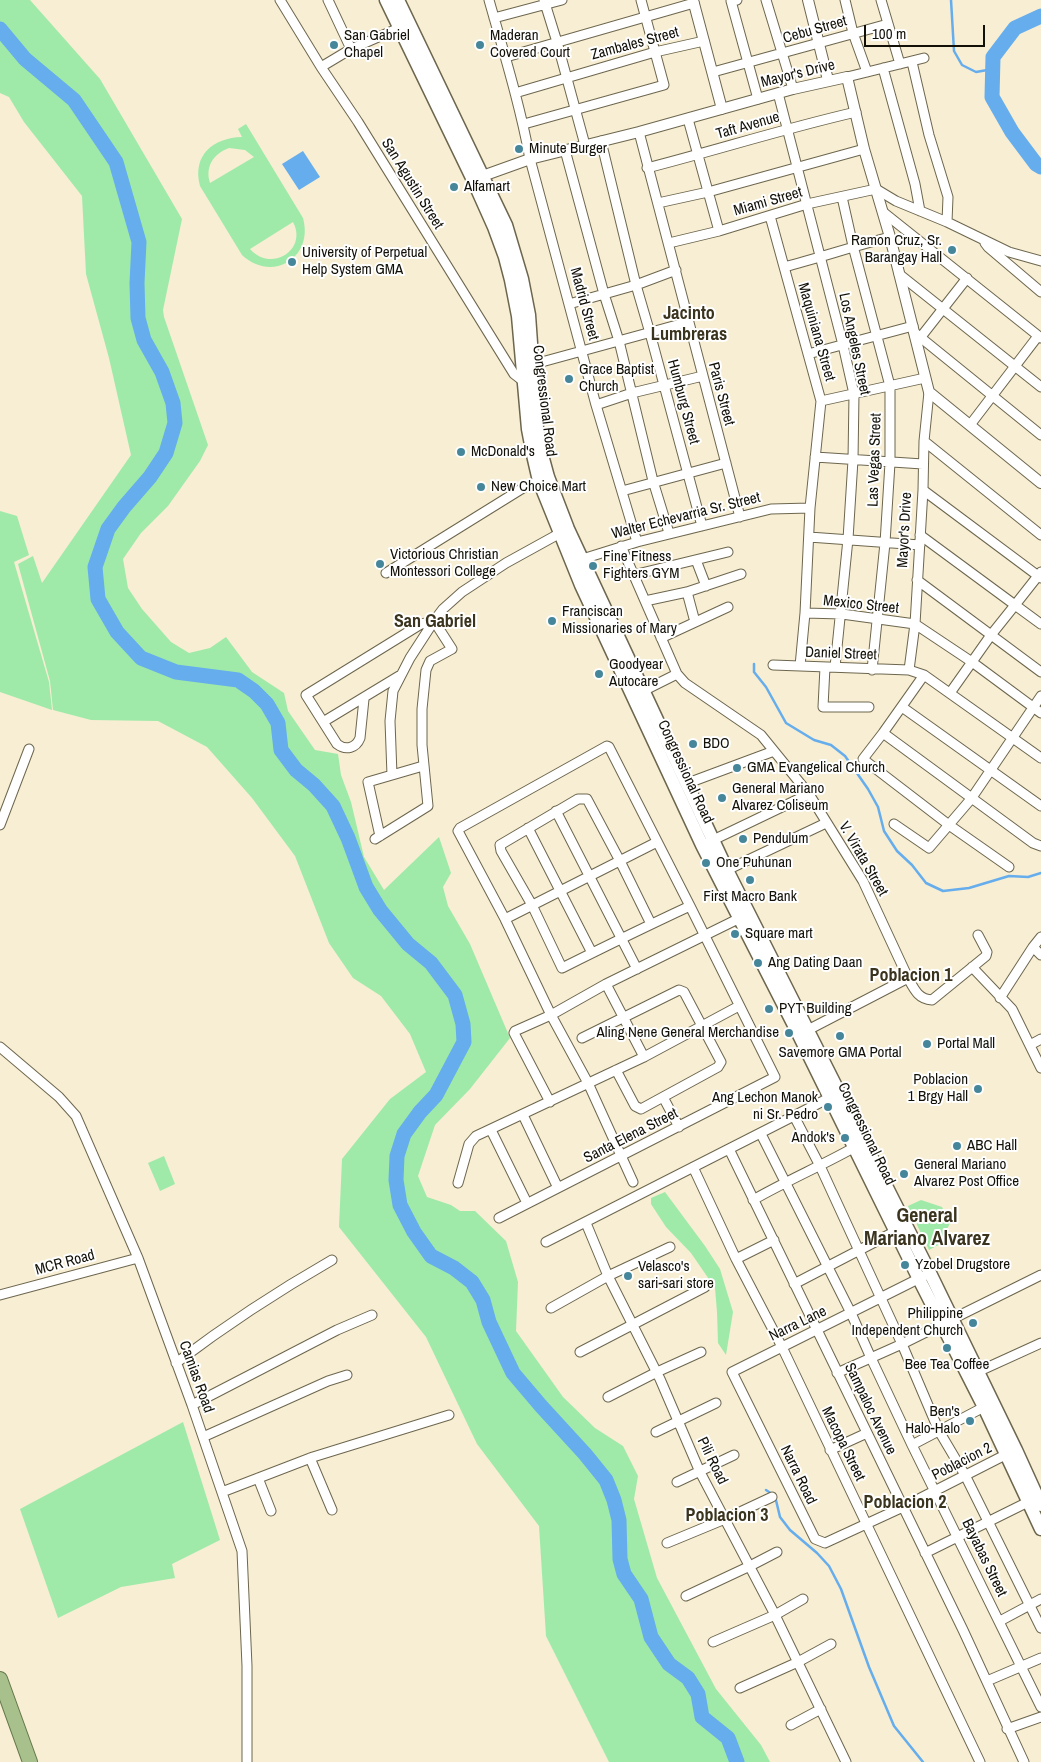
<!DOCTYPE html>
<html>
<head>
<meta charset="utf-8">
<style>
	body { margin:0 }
	#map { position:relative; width:1041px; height:1762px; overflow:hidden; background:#f7eed3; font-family:"Archivo Narrow",sans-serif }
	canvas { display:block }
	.scale { position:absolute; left:864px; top:25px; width:121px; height:22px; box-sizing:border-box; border:2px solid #121007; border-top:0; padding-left:6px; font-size:15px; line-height:18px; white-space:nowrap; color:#121007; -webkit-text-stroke:4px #fff; paint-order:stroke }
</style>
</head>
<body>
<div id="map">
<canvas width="1041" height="1762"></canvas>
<div class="scale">100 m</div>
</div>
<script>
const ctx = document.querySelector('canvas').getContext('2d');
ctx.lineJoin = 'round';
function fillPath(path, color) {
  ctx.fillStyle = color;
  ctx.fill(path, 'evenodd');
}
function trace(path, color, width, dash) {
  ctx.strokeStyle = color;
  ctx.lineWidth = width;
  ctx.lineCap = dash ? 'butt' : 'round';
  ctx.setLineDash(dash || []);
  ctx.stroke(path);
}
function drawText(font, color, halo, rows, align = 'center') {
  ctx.font = font + ' "Archivo Narrow",sans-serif';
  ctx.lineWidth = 4;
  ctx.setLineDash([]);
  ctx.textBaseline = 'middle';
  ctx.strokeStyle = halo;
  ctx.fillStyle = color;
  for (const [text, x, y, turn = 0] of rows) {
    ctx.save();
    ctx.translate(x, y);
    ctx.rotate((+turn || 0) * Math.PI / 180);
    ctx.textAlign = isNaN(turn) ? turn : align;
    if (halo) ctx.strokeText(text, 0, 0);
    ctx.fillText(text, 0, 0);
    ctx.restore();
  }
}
fillPath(new Path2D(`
	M0,0h30l70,79 82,140 -19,91 1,7 44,128 -8,16 -32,45 -27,27 -18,26 5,29 14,21 29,33 18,11 21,-5 16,-11 26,35 32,21 4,18 27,39 23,4 3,21 10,27 13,55 20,33 55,-53 12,36 -8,14 5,19 22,38 40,94 -40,51 -35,36 -17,51 9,21 24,8 9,6h15l31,30 12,41 -2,49 47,66 32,31 28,18 15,30 -4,23 23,79 59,111 45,56 9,17h-161l-63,-126 -7,-110 -62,-82 -51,-107 -87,-110 3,-68 48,-60 36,-27 -16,-38 -29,-38 -28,-18 -24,-35 -34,-87 -43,-58 -45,-51 -49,-26 -67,-1 -38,-10 -3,-29 -32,-117 15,-8 9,27 89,-128 -22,-97 -23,-84 -4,-78 -58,-74 -15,-25 -9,-4z
	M246,124l57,94c11,40 -31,65 -61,37l-42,-69c-8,-31 13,-48 42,-49l-4,-8zM229,148l16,2 9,7 -44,26c-5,-16 3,-29 19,-35zM293,222c15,28 -22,51 -43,27z
	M0,511l17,5 12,39 -15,7 35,120 3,28 -52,-18z
	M164,1156l11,28 -15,7 -12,-28z
	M665,1192l40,54 15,23 13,43 -7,43 -8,-12 -1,-31 -2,-24 -24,-35 -25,-26 -15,-23v-6z
	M921,1200l21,7 8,16 -10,21 -11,6 -21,-44z
	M183,1422l37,118 -48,24 3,14 -54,9 -63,31 -38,-109z`), '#9feaa8');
fillPath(new Path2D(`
	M303,151l17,26 -21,13 -17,-26z`), '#65aded');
trace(new Path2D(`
	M951,0l3,51 8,14 14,7 17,-3
	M754,664v8l12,15 20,36 28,17 17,5 14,11 23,33 10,18 6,24 13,20 15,14 14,18 17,8 26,-3 40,-12 19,1 13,-4
	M766,1490l9,6 5,21 10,13 27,23 12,13 12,23 28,78 25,59 29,36`), '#65aded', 2.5);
trace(new Path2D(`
	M1041,16l-26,12 -22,29 -1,40 20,35 24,32 5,3
	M0,29l25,30 49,41 42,62 23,80 -2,41 1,35 6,22 18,32 11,31 2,20 -9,30 -16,24 -26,30 -16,22 -13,38 3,32 19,33 24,26 35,14 62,8 16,11 13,13 11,19 3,27 15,20 18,15 19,21 15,32 18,49 14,23 28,34 23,19 24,32 8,29 1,18 -28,53 -16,17 -16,22 -7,22 -1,24 4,25 14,27 17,24 23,12 18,14 11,18 6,22 24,51 28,33 44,48 21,26 8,20 5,20 1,39 4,15 17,25 10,38 18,27 19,14 10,16 4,23 26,21 9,24`), '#65aded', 15);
const minor = new Path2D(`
	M280,0l41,67 37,55 156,252 9,7
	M328,0l23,49
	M489,0c15,53 31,105 41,159l66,246 41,137
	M544,0l13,42 28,103
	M737,0l-6,1 27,98
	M766,0l27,89
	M845,0l8,33 14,39
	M881,0l19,64
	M494,18l68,-18
	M506,57l188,-54
	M912,62l17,73 19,62 -1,25
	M321,67l30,-18 48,-21
	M883,68l32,116 5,27
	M713,72l175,-48
	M847,77l77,-19
	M515,93l140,-41 49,-11
	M778,93l65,252 11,49 -1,66 -5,79 -13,128
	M688,119l31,112
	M524,124l140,-39 -23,-85
	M639,132l101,385
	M601,141l35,144 14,48 52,193
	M565,150l39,144 15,47 34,140 16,52
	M647,168c70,-18 139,-40 209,-56
	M842,197l11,49 37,140v77l-5,80 -13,127
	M658,203l50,-11 156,-43
	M883,212l158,126
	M770,216l51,185 -11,107 -5,105 -5,53
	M669,243l50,-12 88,-27 69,-15 20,12 51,21 62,30 32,9
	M985,243l3,4 53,45
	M784,267c35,-9 70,-21 106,-30
	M899,274l142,113
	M569,304l67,-19 40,-15
	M915,333l126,102
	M920,338l47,-60
	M808,354l105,-28
	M527,366l161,-44
	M821,401l104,-23
	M596,405l36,-12 71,-17
	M970,425l68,-89
	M924,441l117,94
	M815,457l108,7
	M923,490l118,88
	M622,491l104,-28
	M920,535l95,70 26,-33
	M809,537l111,8
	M621,546l56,128 8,9 76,52 48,59 54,87 45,97c6,11 10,21 24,22l54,-44 1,-4 -9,-17
	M696,560l10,26
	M576,561l61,-19 134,-33 39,-1
	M386,573l137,-85 16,-7
	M633,575l95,-23
	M917,580l124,92
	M687,592l8,30
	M645,601l42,-9 54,-18
	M805,613l37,1 73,10 57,38 69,51
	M661,638l67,-31
	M773,665l136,5 15,5 117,83
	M825,667l-2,40h46
	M909,670l6,-46 8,-134 1,-49 5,-49
	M924,675l-41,58 -20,26 86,66 60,42
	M639,693l38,-19
	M950,693l41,-58 24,-30 26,19
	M364,699l-4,39c-4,10 -14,13 -23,6l-31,-49 115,-71 13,-3 18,28 -22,12 -4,9 -4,39v36l6,61 -53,33
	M902,707l139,99
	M323,722l76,-46
	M883,733l150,110 8,3
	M392,775l-2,-54 3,-30 17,-33 24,-37 9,-12 19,-17 44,-29 58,-32
	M688,783l86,-32
	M556,811l81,158
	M894,824l35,24 42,-49 70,-103
	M0,825l29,-76
	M528,828l64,125
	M380,836l-12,-54 55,-16
	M709,842l100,-48
	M727,870l99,-47
	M505,919l152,-77
	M651,924l-31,-63 -33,-62h-9l-78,46 1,6 31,54 30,63c42,-21 85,-42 128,-62
	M1033,947l8,8
	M972,967l40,42 29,59
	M606,984l38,73
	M1000,998l33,-51 8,-10
	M804,1032l104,-54
	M582,1038l97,-48 5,2 37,70 -3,5 -77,42 -6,-3 -19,-36
	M1030,1045l11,-6
	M0,1047l59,50 17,19 62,142 54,147 50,146 5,115v96
	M663,1097l16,30
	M550,1102l-36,-69 1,-2 36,-16 55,-31 138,-68
	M523,1115l35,73
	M794,1116l26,50 82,178 37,87 26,44 76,153
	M491,1130l36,73
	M761,1134l90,179 20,45 41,87 129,262
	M729,1149l234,481 61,132
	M693,1167l43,92 46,88 198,415
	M458,1183l11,-39 7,-8 168,-79 95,-51
	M753,1200c33,-19 68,-34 102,-53
	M499,1218l276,-141 -85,-171 -81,-159 -2,-1 -147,82 -2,3 47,88 46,96 37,68 45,99
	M586,1223l22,53 52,103 40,93 73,139 73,151
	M546,1242l287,-146
	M736,1259l38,-19
	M924,1276l-192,96 83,167 10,4 78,-36 108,-55
	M794,1284l102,-53
	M0,1295l138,-37
	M551,1308l57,-32 62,-29
	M580,1352l125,-65
	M176,1363c50,-38 102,-72 156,-103
	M837,1373l65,-29 139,-69
	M973,1374l68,-31
	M608,1397l49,-25 44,-20
	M192,1405l145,-75 35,-15
	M656,1432l60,-29
	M203,1437l125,-56 19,-6
	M912,1445l72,-38
	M830,1450l37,-17
	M310,1458l22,52
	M258,1478l13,33
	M677,1482l57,-27
	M222,1492l91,-35 136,-42
	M667,1543l58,-24 47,-22
	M925,1553l103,-51
	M686,1596l64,-30 27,-14
	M1000,1621l41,-22
	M713,1642l62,-27 28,-16
	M987,1681l54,-23
	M740,1688l58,-26 33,-18
	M791,1725l30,-16
	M1007,1729l34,-12`);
const tertiary = new Path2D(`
	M693,0l29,109
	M808,0l20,80
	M477,178l53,-19 109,-27 154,-43 54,-12 17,72 26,88 39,155 112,91`);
const secondary = new Path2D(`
	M386,0l87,180 21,47 11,30 6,23 7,36 10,113 5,26 6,26 42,104 121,260 97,190 120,244 65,128 57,122
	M398,0l108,225 16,54 7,36 8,113 5,27 6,22 20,52 159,341 203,403 86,177 25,55`);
const trunk = new Path2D(`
	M0,1679l30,83`);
trace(minor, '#6d664e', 11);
trace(tertiary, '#6d664e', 12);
trace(secondary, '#6d664e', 15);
trace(trunk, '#65784b', 16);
trace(minor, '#fff', 9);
trace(tertiary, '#fff', 10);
trace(secondary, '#fff', 12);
trace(trunk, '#a8c08c', 14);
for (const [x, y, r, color] of [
	[334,45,5,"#46869a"],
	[480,45,5,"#46869a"],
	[519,149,5,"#46869a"],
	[454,187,5,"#46869a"],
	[952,250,5,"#46869a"],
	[292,262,5,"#46869a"],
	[569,379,5,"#46869a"],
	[461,452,5,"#46869a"],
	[481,487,5,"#46869a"],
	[380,564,5,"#46869a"],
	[593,566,5,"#46869a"],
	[552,621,5,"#46869a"],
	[599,674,5,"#46869a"],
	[693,744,5,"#46869a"],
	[737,768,5,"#46869a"],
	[722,798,5,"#46869a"],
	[743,839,5,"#46869a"],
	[706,863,5,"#46869a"],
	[750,880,5,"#46869a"],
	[735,934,5,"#46869a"],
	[758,963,5,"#46869a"],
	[769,1009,5,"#46869a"],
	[789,1033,5,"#46869a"],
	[840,1036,5,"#46869a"],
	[927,1044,5,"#46869a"],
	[978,1089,5,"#46869a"],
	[828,1107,5,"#46869a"],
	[845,1138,5,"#46869a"],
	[957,1146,5,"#46869a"],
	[904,1174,5,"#46869a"],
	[905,1265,5,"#46869a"],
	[628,1276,5,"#46869a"],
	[973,1323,5,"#46869a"],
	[947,1348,5,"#46869a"],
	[970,1421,5,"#46869a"]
]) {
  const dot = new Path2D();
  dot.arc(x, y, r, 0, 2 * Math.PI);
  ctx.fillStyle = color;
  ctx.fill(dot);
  trace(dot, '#fff', 2);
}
drawText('15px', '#121007', '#fff', [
	["Cebu Street",815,30,-16],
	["Zambales Street",635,44,-15],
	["Mayor's Drive",798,74,-14],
	["Taft Avenue",748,126,-16],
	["San Agustin Street",412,184,58],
	["Miami Street",768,202,-16],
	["Madrid Street",584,304,75],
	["Maquiniana Street",816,332,74],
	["Los Angeles Street",854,344,78],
	["Paris Street",721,394,75],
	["Congressional Road",544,401,83],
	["Humburg Street",683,402,75],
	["Las Vegas Street",875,460,-88],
	["Walter Echevarria Sr. Street",686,516,-14],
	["Mayor's Drive",905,530,-87],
	["Mexico Street",861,605,6],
	["Daniel Street",841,654,2],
	["Congressional Road",685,772,65],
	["V. Virata Street",863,859,60],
	["Congressional Road",866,1134,64],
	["Santa Elena Street",631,1136,-27],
	["MCR Road",65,1263,-15],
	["Narra Lane",798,1324,-26],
	["Camias Road",196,1377,70],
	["Sampaloc Avenue",870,1409,64],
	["Macopa Street",843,1444,64],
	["Pili Road",712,1461,64],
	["Poblacion 2",962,1462,-27],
	["Narra Road",798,1475,64],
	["Bayabas Street",984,1558,64]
]);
drawText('15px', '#121007', '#fff', [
	["San Gabriel",344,36],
	["Chapel",344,53],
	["Maderan",490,36],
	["Covered Court",490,53],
	["Minute Burger",529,149],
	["Alfamart",464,187],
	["Ramon Cruz, Sr.",942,241,"right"],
	["Barangay Hall",942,258,"right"],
	["University of Perpetual",302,253],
	["Help System GMA",302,270],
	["Grace Baptist",579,370],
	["Church",579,387],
	["McDonald's",471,452],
	["New Choice Mart",491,487],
	["Victorious Christian",390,555],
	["Montessori College",390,572],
	["Fine Fitness",603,557],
	["Fighters GYM",603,574],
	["Franciscan",562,612],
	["Missionaries of Mary",562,629],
	["Goodyear",609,665],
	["Autocare",609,682],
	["BDO",703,744],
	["GMA Evangelical Church",747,768],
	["General Mariano",732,789],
	["Alvarez Coliseum",732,806],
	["Pendulum",753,839],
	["One Puhunan",716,863],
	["First Macro Bank",750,897,"center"],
	["Square mart",745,934],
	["Ang Dating Daan",768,963],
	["PYT Building",779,1009],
	["Aling Nene General Merchandise",779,1033,"right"],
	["Portal Mall",937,1044],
	["Savemore GMA Portal",840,1053,"center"],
	["Poblacion",968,1080,"right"],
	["1 Brgy Hall",968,1097,"right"],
	["Ang Lechon Manok",818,1098,"right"],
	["ni Sr. Pedro",818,1115,"right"],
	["Andok's",835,1138,"right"],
	["ABC Hall",967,1146],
	["General Mariano",914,1165],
	["Alvarez Post Office",914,1182],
	["Yzobel Drugstore",915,1265],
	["Velasco's",638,1267],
	["sari-sari store",638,1284],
	["Philippine",963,1314,"right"],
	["Independent Church",963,1331,"right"],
	["Bee Tea Coffee",947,1365,"center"],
	["Ben's",960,1412,"right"],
	["Halo-Halo",960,1429,"right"]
], 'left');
drawText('bold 18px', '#3a331d', '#fff', [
	["Jacinto",689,314],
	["Lumbreras",689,335],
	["San Gabriel",435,622],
	["Poblacion 1",911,976],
	["Poblacion 2",905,1503],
	["Poblacion 3",727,1516]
]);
drawText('bold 20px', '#3a331d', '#fff', [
	["General",927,1217],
	["Mariano Alvarez",927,1240]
]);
</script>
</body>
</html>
